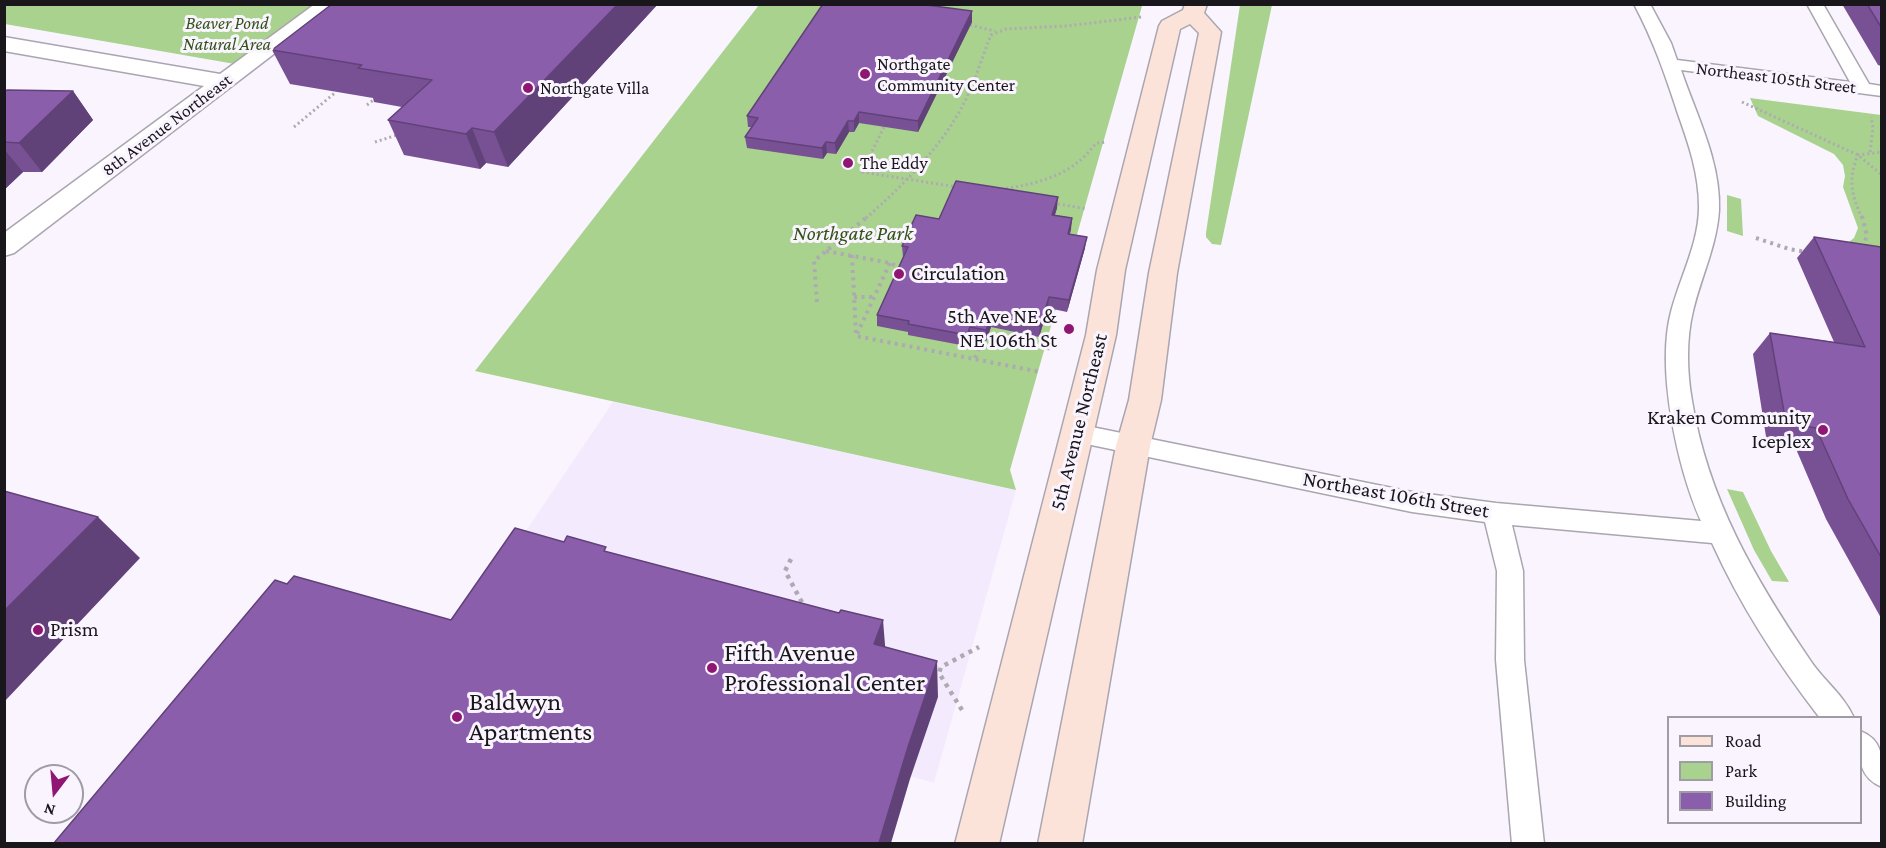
<!DOCTYPE html>
<html>
<head>
<meta charset="utf-8">
<style>
	body { margin:0 }
	#map { position:relative; width:1886px; height:848px; overflow:hidden; background:#f9f4fe; font-family:"Crimson Pro",serif }
	canvas { display:block }
	.frame { position:absolute; inset:0; border:6px solid #19171b; pointer-events:none }
	.legend { position:absolute; left:1667px; top:716px; width:195px; height:108px; box-sizing:border-box; background:#f9f4fe; border:2px solid #9f9ca3; margin:0; padding:8px 10px; list-style:none; font-size:18px; color:#19171b }
	.legend li { display:flex; align-items:center; gap:12px; height:30px }
	.legend b { width:30px; border:2px solid #9f9ca3 }
	.north { position:absolute; left:24px; top:764px; width:60px; height:60px; box-sizing:border-box; background:#f9f4fe; border:2px solid #9f9ca3; border-radius:50%; rotate:196deg; font-size:16px; font-weight:700; line-height:24px; text-align:center; color:#19171b }
	.north::after { content:''; display:block; margin:auto; width:21px; height:27px; background:#901674; clip-path:polygon(50% 0,100% 100%,50% 72%,0 100%) }
</style>
</head>
<body>
<div id="map">
<canvas width="1886" height="848"></canvas>
<div class="frame"></div>
<ul class="legend">
<li><b style="height:8px;background:#fbe3da"></b>Road</li>
<li><b style="height:16px;background:#a8d28d"></b>Park</li>
<li><b style="height:16px;background:#8b5eac"></b>Building</li>
</ul>
<div class="north">N</div>
</div>
<script>
const ctx = document.querySelector('canvas').getContext('2d');
ctx.lineJoin = 'round';
function fillPath(path, color) {
  ctx.fillStyle = color;
  ctx.fill(path, 'evenodd');
}
function trace(path, color, width, dash) {
  ctx.strokeStyle = color;
  ctx.lineWidth = width;
  ctx.lineCap = dash ? 'butt' : 'round';
  ctx.setLineDash(dash || []);
  ctx.stroke(path);
}
function drawText(font, color, halo, rows, align = 'center') {
  ctx.font = font + ' "Crimson Pro",serif';
  ctx.lineWidth = 6;
  ctx.setLineDash([]);
  ctx.textBaseline = 'middle';
  ctx.strokeStyle = halo;
  ctx.fillStyle = color;
  for (const [text, x, y, turn = 0] of rows) {
    ctx.save();
    ctx.translate(x, y);
    ctx.rotate((+turn || 0) * Math.PI / 180);
    ctx.textAlign = isNaN(turn) ? turn : align;
    if (halo) ctx.strokeText(text, 0, 0);
    ctx.fillText(text, 0, 0);
    ctx.restore();
  }
}
fillPath(new Path2D(`
	M613,402l403,88 -82,293 -453,-133 26,-91z`), '#f4eafd');
fillPath(new Path2D(`
	M1137,4l5,2 -132,464 6,20 -541,-119 284,-366z
	M4,5h312l-81,59 -230,-40z
	M1240,5h32l-51,240 -9,-1 -6,-7v-4z
	M1750,98l131,17v153l-36,-23 9,-7 4,-10 -15,-41 2,-11 -2,-11 -9,-11 -76,-38z
	M1727,195l14,4 2,37 -16,-5z
	M1727,489l16,3 28,59 18,31 -17,-1 -18,-31z`), '#a8d28d');
const service = new Path2D(`
	M1634,4h16l21,39 6,17 173,22 -43,-78h16l46,80 13,2v10l-201,-26c15,44 40,92 38,140 -2,35 -18,67 -26,101 -7,28 -6,62 -1,90 16,98 63,178 118,259 13,20 34,35 44,58h-34c-42,-54 -80,-113 -108,-175l-200,-18 11,46 1,89 20,184h-32l-16,-184 1,-89 -12,-49 -73,-10 -335,-70 -9,-3 -3,-6 3,-6 9,-3 335,68 84,11 205,18c-24,-54 -45,-152 -30,-209 9,-35 28,-69 28,-105 0,-33 -10,-62 -21,-93 -13,-40 -24,-72 -44,-110z
	M1860,731c26,10 22,32 22,56 -26,-11 -22,-32 -22,-56z`);
const minor = new Path2D(`
	M315,4h24l-325,249 -10,3v-23l200,-147 -200,-35v-14l216,37z`);
const secondary = new Path2D(`
	M1185,4h22l-3,9 17,19 -44,241 -16,127 -11,46 -68,398h-44l78,-398 13,-46 20,-127 50,-240 -9,-9 -10,5 -55,241 -9,65 -117,509h-44l131,-509 11,-65 62,-244 3,-5 21,-11z`);
trace(service, '#aba5b0', 3);
trace(minor, '#aba5b0', 3);
trace(secondary, '#aba5b0', 3);
trace(new Path2D(`
	M970,25l25,6
	M1742,102l116,53 24,20
	M367,105l9,-7
	M294,127l42,-35
	M884,127l-22,45 95,15
	M375,142l22,-7
	M1870,152l3,-24 -2,-11
	M1001,189c38,-5 72,-14 95,-46l10,-1
	M1053,203l34,6
	M866,218c35,-30 77,-73 98,-115 11,-21 18,-46 27,-68l15,-6 61,-3 74,-9
	M1862,218c-11,-24 -14,-39 -4,-63l24,-3`), '#aeaab2', 3, [2, 3]);
trace(new Path2D(`
	M1862,216l5,20 -4,10
	M1756,238l33,11 18,3
	M826,251l64,12 12,6
	M852,255l4,80
	M890,263l-34,73 185,36
	M854,297h20
	M817,302l-3,-41 54,-45
	M988,335l64,14
	M975,358l7,-18`), '#aeaab2', 4, [3, 4.5]);
trace(new Path2D(`
	M791,559l-6,12 19,35
	M962,710l-23,-37 2,-6 38,-20`), '#aeaab2', 4.5, [4, 5]);
fillPath(service, '#fff');
fillPath(minor, '#fff');
fillPath(secondary, '#fbe3da');
fillPath(new Path2D(`
	M332,4h326l-150,163 -22,-4 -6,6 -76,-14 -16,-35 14,-13 -28,-5 -1,-4 -83,-14 -18,-34z
	M1842,4h39v62l-3,-1z
	M972,11v11l-54,110 -59,-9 -5,9h-5l-13,22 -9,-1 -4,6 -76,-11 -2,-11 7,-10h-4l-1,-11z
	M73,91l20,29 -51,52h-19l-19,18v-98z
	M1057,208l-2,7 17,3 -2,16 15,14 -18,64 -19,-4 -9,29 -48,-10 -5,14 -16,-3 -4,8 -58,-11v-3l-31,-6v-11l26,-58 -1,-11 37,-27z
	M1814,237l67,10v371l-55,-99 -30,-70 -29,-6 -14,-89 17,-21 64,9 -37,-84z`), '#785194');
fillPath(new Path2D(`
	M618,4h40l-150,163 -14,-35z
	M972,11v11l-54,110v-11z
	M73,91l20,29 -51,52 -23,-29z
	M859,112v11l-5,9v-11z
	M848,121l1,11 -13,22 -1,-11z
	M472,128l14,35 -6,6 -14,-35z
	M826,142l1,11 -4,6 -1,-11z
	M4,149l19,23 -19,18z
	M1058,197l-1,11 -6,18 1,-11z
	M1072,218l-1,12 -5,15 2,-11z
	M1087,237l-2,11 -18,64 2,-12z
	M1049,297l-1,11 -9,29 1,-11z
	M992,316l-1,11 -5,14v-11z
	M970,327v11l-4,8 1,-11z
	M98,517l42,41 -136,144v-91z
	M883,620l3,37 -12,-13z
	M937,661l1,36 -28,82 -19,64h-12l29,-96z`), '#614278');
const building = new Path2D(`
	M332,4h286l-124,128 -22,-4 -6,6 -78,-14 44,-40 -74,-12 4,-3 -90,-15z
	M823,4h96l53,7 -54,110 -59,-9 -5,9h-6l-13,22 -9,-1 -4,6 -77,-11 13,-19 -11,-2z
	M1867,4h14v23z
	M7,90l66,1 -54,52 -15,-1v-50z
	M956,181l102,16 -6,18 20,3 -4,16 19,3 -18,63 -20,-3 -9,29 -48,-10 -6,14 -16,-3 -3,8 -59,-11 1,-3 -32,-6 31,-68 -6,-1 14,-31 23,4z
	M1814,237l67,10v310l-33,-58 -32,-71 -30,-5 -16,-90 95,14z
	M4,491l94,26 -94,94z
	M515,528l49,14 3,-6 39,11 -2,4 235,62 2,-3 42,10 -9,24 63,17 -29,86 -29,96h-825l221,-263 12,4 7,-8 157,44z`);
fillPath(building, '#8b5eac');
trace(building, '#614278', 1.5);
for (const [x, y, r, color] of [
	[865,74,6,"#901674"],
	[528,88,6,"#901674"],
	[848,163,6,"#901674"],
	[899,274,6,"#901674"],
	[1069,329,6,"#901674"],
	[1823,430,6,"#901674"],
	[38,630,6,"#901674"],
	[712,668,6,"#901674"],
	[457,717,6,"#901674"]
]) {
  const dot = new Path2D();
  dot.arc(x, y, r, 0, 2 * Math.PI);
  ctx.fillStyle = color;
  ctx.fill(dot);
  trace(dot, '#f9f4fe', 2);
}
drawText('italic 18px', '#325218', '#f9f4fe', [
	["Beaver Pond",227,23],
	["Natural Area",227,44]
]);
drawText('18px', '#19171b', '#f9f4fe', [
	["Northgate",877,64],
	["Community Center",877,85],
	["Northgate Villa",540,88],
	["The Eddy",860,163]
], 'left');
drawText('18px', '#19171b', '#f9f4fe', [
	["Northeast 105th Street",1776,78,7],
	["8th Avenue Northeast",167,125,-37]
]);
drawText('italic 21px', '#325218', '#f9f4fe', [
	["Northgate Park",853,234]
]);
drawText('21px', '#19171b', '#f9f4fe', [
	["Circulation",911,274],
	["5th Ave NE &",1057,317,"right"],
	["NE 106th St",1057,341,"right"],
	["Kraken Community",1811,418,"right"],
	["Iceplex",1811,442,"right"],
	["Prism",50,630]
], 'left');
drawText('21px', '#19171b', '#f9f4fe', [
	["5th Avenue Northeast",1079,422,-76],
	["Northeast 106th Street",1396,495,10]
]);
drawText('26px', '#19171b', '#f9f4fe', [
	["Fifth Avenue",724,653],
	["Professional Center",724,683],
	["Baldwyn",469,702],
	["Apartments",469,732]
], 'left');
</script>
</body>
</html>
